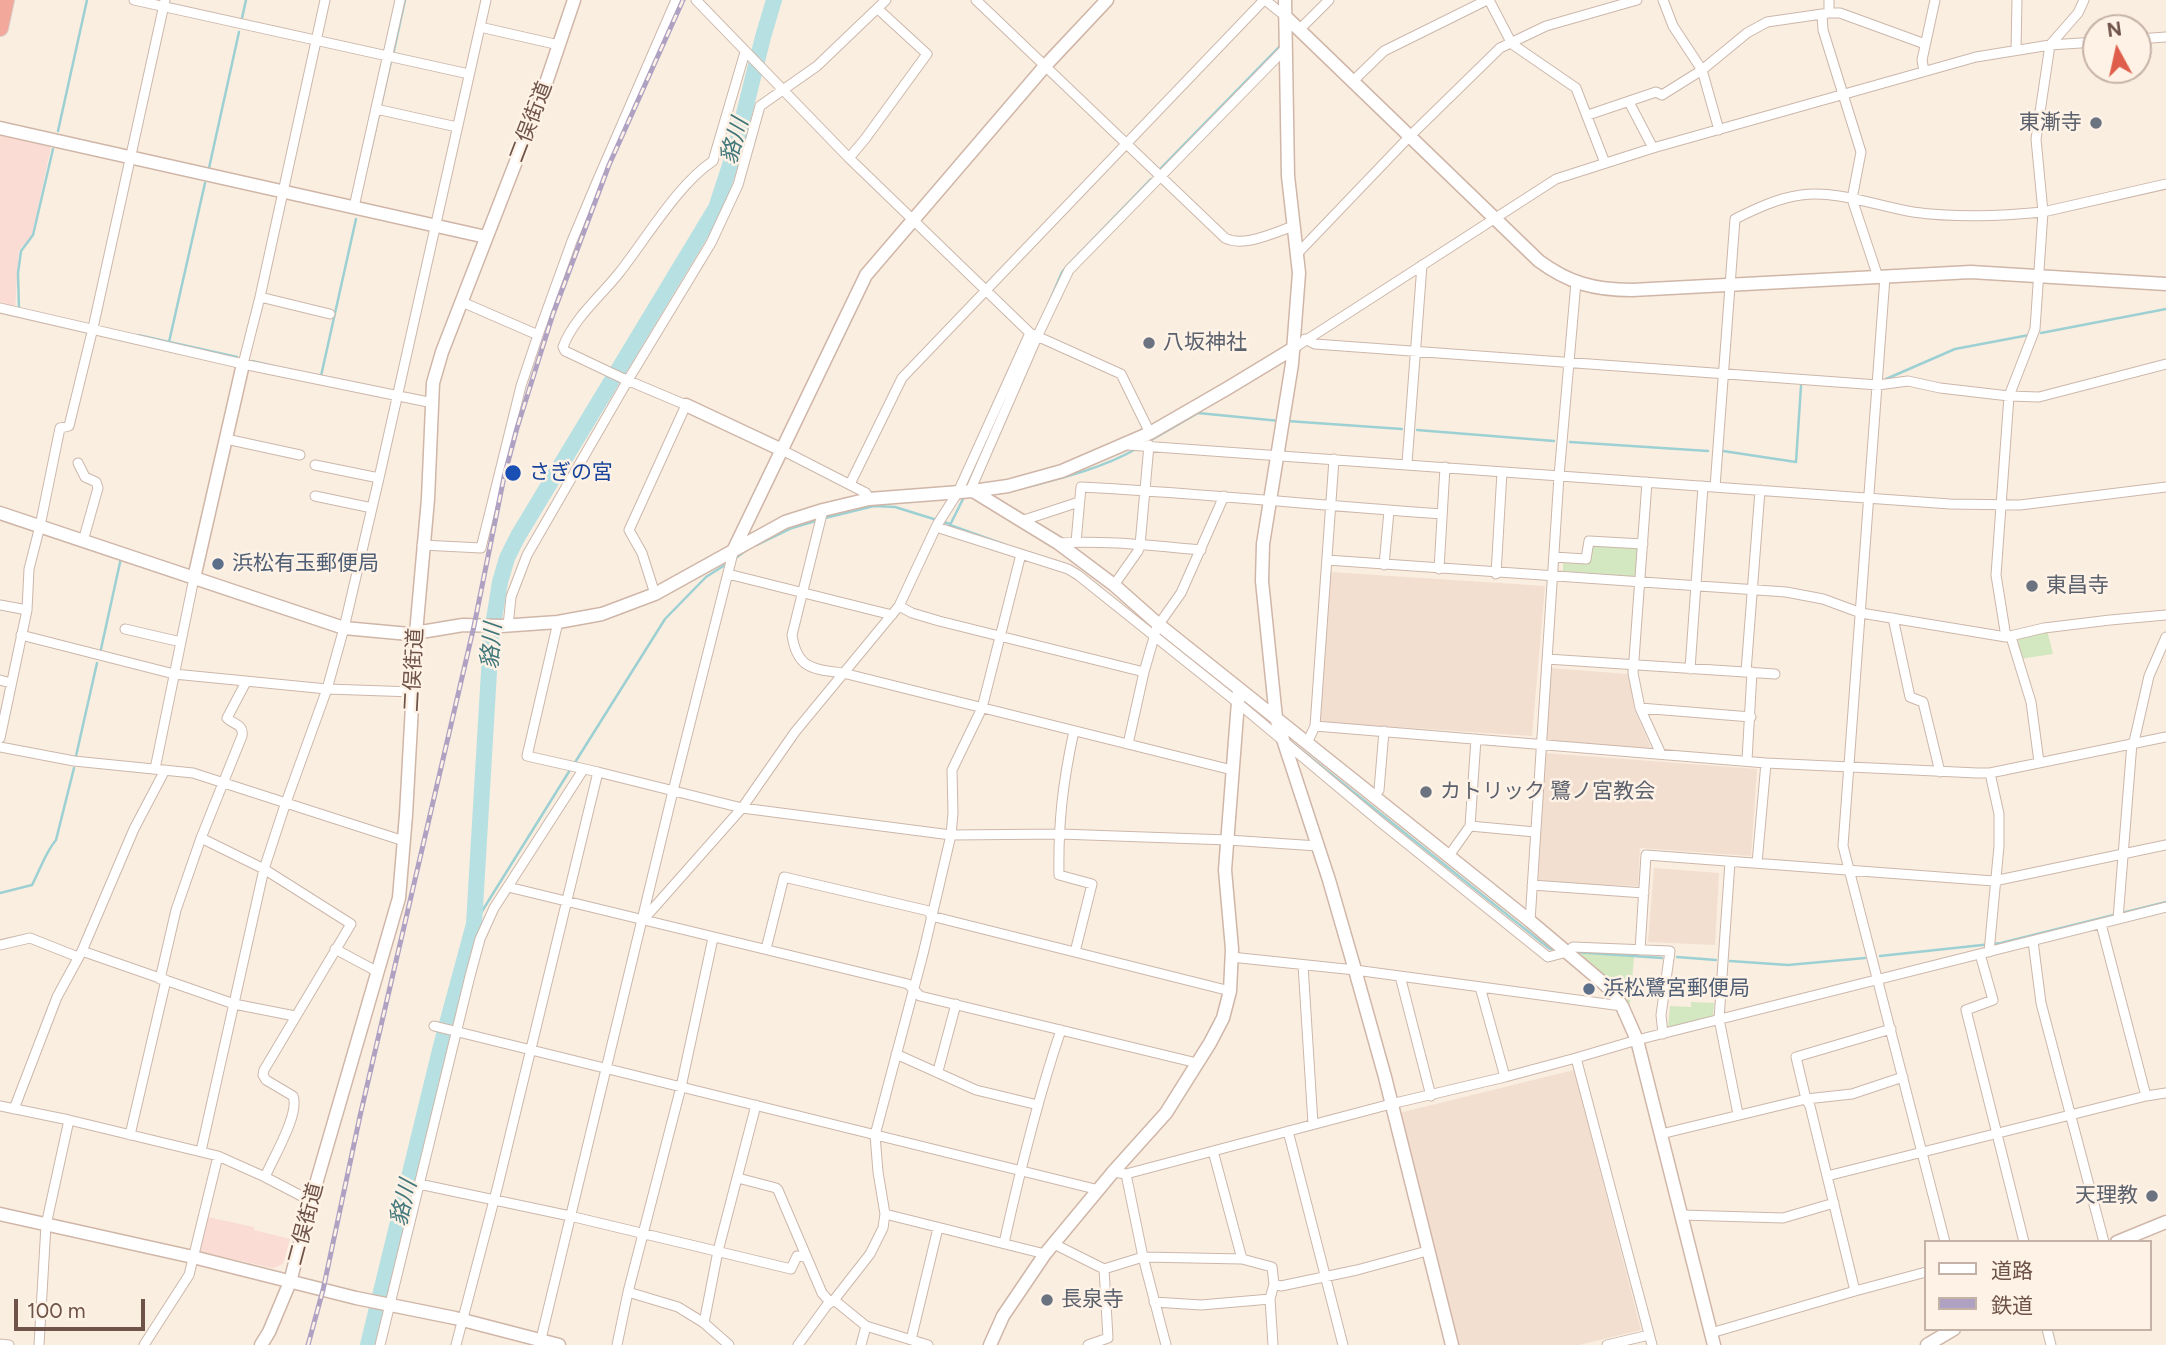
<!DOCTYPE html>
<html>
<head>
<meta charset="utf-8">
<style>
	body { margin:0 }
	#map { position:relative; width:2166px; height:1345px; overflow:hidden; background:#faeee0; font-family:Figtree,"Noto Sans JP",sans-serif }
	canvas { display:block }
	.legend { position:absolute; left:1924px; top:1240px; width:228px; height:91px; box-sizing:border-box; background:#fef2e6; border:2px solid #c5b2a7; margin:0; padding:9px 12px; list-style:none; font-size:21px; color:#6f5349 }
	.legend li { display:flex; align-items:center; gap:14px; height:35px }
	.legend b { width:35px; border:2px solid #c5b2a7 }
	.north { position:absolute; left:2082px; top:14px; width:70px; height:70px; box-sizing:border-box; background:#fef2e6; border:2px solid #c5b2a7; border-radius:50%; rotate:352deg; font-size:19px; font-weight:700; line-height:28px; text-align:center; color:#6f5349 }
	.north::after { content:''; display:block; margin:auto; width:24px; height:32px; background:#df5e4b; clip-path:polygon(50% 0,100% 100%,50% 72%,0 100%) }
	.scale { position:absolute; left:14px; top:1299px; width:131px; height:32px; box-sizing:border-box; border:4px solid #6f5349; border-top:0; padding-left:9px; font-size:21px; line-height:24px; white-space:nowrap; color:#6f5349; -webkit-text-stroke:5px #fef2e6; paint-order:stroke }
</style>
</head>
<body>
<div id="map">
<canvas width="2166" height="1345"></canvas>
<ul class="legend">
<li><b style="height:9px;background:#fff"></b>道路</li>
<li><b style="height:9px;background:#afa1c2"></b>鉄道</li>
</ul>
<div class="north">N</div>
<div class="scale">100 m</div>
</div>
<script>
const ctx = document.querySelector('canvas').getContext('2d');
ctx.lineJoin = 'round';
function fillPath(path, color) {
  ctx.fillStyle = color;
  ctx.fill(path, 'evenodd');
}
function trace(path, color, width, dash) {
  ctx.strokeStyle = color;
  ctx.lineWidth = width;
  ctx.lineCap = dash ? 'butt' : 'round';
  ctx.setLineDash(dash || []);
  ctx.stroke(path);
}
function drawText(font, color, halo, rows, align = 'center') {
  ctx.font = font + ' Figtree,"Noto Sans JP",sans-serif';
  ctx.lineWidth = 5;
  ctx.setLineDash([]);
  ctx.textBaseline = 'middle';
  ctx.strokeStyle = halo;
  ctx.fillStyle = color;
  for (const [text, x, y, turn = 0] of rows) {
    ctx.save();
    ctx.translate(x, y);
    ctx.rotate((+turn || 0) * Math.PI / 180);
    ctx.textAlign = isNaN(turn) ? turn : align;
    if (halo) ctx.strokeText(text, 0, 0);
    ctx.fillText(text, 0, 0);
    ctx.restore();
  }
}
fillPath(new Path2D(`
	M1330,572l215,14 -13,150 -213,-14z
	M1550,668l78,6 7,37 16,37 -105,-5z
	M1545,753l212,16 -6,87 -111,-8 -2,38 -100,-4z
	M1654,868l65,5 -4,72 -67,-3z
	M1574,1070l67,260 -62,15h-122l-58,-232z`), '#f2dfcf');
fillPath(new Path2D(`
	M0,135l51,12 -19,88 -13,15 -4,59 -15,-3z
	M207,1217l47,10v3l36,9 -7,25 -10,4 -72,-16 -2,-4z`), '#fadcd4');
fillPath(new Path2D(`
	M1592,545l45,3 -1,29 -73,-6v-8l25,1z
	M2047,630l6,24 -33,5 -2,-20z
	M1580,953l54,3 -4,48z
	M1691,1002l23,1 -1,14 -45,11 2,-22 21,1z`), '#d3e7c0');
trace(new Path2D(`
	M242,18l4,-18
	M393,55l12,-55
	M58,131l29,-131
	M367,167l24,-106
	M209,168l30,-136
	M1161,168l118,-121
	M1048,305l14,-33 6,-7 83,-86
	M19,310l-1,-37 3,-22 12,-16 20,-86
	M2041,333l125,-24
	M138,335l99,22
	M169,342l36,-159
	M252,361l25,6
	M321,376l35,-157
	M1886,379l69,-30 74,-14
	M1287,421l115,8
	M1417,430l137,11
	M1148,442l50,-29 82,8
	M1570,442l138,9
	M1723,451l73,11 5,-76
	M979,459l17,-39
	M1031,486c36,-9 73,-19 105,-37
	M964,497l-14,28 56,20
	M825,518l49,-12 21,1 55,17
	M757,545l35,-17 27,-8
	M733,560l15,-11
	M1078,571l23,17
	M101,649l20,-91
	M1291,742l259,207h5
	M76,756l21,-93
	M574,764l91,-145 41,-42 22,-14
	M0,893l32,-8c8,-15 13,-32 24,-45l18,-72
	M474,924l96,-154
	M1575,952l87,6
	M1880,956l121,-13 165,-41
	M1677,957l39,3
	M1730,961l58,4 77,-7`), '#9dd0d3', 2.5);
trace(new Path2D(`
	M368,1345l74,-303 32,-118 17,-286 9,-56 7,-24 11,-22 198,-328 19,-58 28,-113 11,-37`), '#b6e0e2', 16);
const street = new Path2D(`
	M134,0l335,74
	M696,0l153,158 181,175 91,41 29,59
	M976,0l249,238c19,10 50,-6 69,-12
	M1265,0l20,16
	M1489,0l23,44 64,44 29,75
	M1663,0l10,26 29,44 17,60
	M1829,0v13
	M2084,0l-6,13 -28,32 -14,94 7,73 123,-28
	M1822,14l1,16 38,122 -9,47 26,78
	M480,27l79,18
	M1299,30l30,-30
	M2138,39l28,-2
	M2016,50l1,-50
	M1924,71l-2,-11 13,-60
	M1352,82l32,-31 103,-51
	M1629,102l24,46
	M376,109l81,18
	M1588,115l68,-23 6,3 40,-25 45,-37 20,-11 62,-9h11l85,31
	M849,158l16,-19 62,-85 -49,-45
	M354,207l46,-207
	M1298,253l111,-116 91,-89 46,-22 91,-26
	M1885,277l-42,569 102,396
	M260,297l70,17
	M0,308l243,56 190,39
	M538,335l34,-94 24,-57 80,-184
	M1305,339l10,5 563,41 30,-4 32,7 69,8 30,1 127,-33
	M1294,348l262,-169 97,-31 323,-91 74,-12 46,-3
	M243,364l17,-67 65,-297
	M226,439l74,16
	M1128,445l822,59 70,1 146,-18
	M782,450l84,43 3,6
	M78,463l7,14 11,5 2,6 -15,53
	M1407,463l15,-198
	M315,465l64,13
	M1647,482l-14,191 7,35 21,46
	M850,484l52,-106 362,-378
	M1715,487l20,-268c20,-10 43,-21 66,-24 37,-5 75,11 112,17 44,6 86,4 130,0l-8,117 -26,67 -13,179 10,62
	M970,491l67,-154 32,-67 217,-222
	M315,496l57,12
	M823,510l-31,125c5,34 21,34 51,38l389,97
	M1021,521l58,-19
	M936,527l132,42 10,6 160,128 141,118 169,136 19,-5 6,-5 97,4 -9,64 2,19
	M1076,542l5,-55c120,6 241,19 361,27
	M1058,543c48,-3 96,3 143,7
	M422,545l59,3 40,-162 17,-51 -76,-33
	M1554,557l32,2 3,-18 54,3
	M1327,560l459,32 37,7 38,14 145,24 38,-9 66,-8 56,-5
	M1384,565l5,-54
	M1439,569l6,-102
	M728,574l164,41
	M1496,574l6,-102
	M1114,585l24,-34 2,-6 9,-100
	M655,594l-13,-41 -13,-23 57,-125 -64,-27 -57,-27 -2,-4c10,-28 38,-51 56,-74 27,-34 59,-89 94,-112l32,-109
	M0,605l27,5
	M899,606l13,7 27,8 205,51 -16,72
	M1893,618l17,79 13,5 17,70
	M508,626l3,-29 16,-42 101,-175 83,-137 27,-58 22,-79 57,-40 69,-66
	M125,629l56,13
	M21,635l153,39 153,15 87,3
	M2011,637l20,65 8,60
	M1547,659l228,15
	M1690,669l13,-183
	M1144,672l13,-45 24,-34 43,-97
	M1746,672l14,-182
	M0,680l11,3
	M1640,708l111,9
	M1315,726l451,37 211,10h13l176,-36
	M1074,731c-11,50 -16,92 -15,144l33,9 -17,68
	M0,738l27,-128 2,-41 11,-43 20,-98 9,-2 24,-98 72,-328
	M2134,742l15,-66 17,-39
	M1307,743l8,-17 19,-267
	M0,747l74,14 119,12 211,68
	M1747,760l5,-88
	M155,769l39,-191
	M598,772l144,36 209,27 109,-1 168,6 90,6
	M1374,797l5,-7 5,-59
	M1470,826l65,6
	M201,838l63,31 87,55 -87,146 -1,5 3,5 27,16c7,18 -20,62 -28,81
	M1448,857l22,-31 6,-87
	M1730,862l-11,157 19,95
	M1757,863l9,-100
	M1532,885l112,8
	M508,887l400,97 12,12 277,67
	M2118,919l14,-176
	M643,920l99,-112 53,-76 104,-126 38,-81 21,-33 72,-159
	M1530,921l29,-445 17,-194
	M2101,924l45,172
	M2033,941l8,62 63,239
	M0,945l30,-7 48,19
	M335,949l43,23
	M766,949l18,-72 145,34 2,5 299,75
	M1640,950l6,-95 348,26 172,-36
	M82,951l152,53 61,12
	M1989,952l10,-106v-32l-9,-41
	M1980,954l13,46 -27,10 58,232
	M1231,957l124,13 267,36
	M1303,965l10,159
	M1400,976l31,120
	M160,979l16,-69 25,-72 41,-102c2,-12 -8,-11 -15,-18l19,-36
	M1480,987l25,90
	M434,1026l665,164
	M896,1054l80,36 62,15
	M1576,1058l61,-18 529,-133
	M938,1071l18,-67
	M0,1106l69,14 149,36 47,21 46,24
	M14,1109l43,-112 25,-46 52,-122 31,-59
	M1288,1131l55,214
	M1661,1134l145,-35 46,-5 51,-17
	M130,1135l36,-155
	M201,1151l63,-282 20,-61 43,-119 17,-61 35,-150 107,-478
	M1213,1151l29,108
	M1113,1172l13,2 265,-70 114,-27 71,-19 76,287
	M1126,1174l17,83 23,88
	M1827,1176l319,-80 20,-3
	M738,1178l38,10 2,2 44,103 8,9
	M419,1184l151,32 221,53 6,-13 8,1
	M885,1214l160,40
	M1682,1215l101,3 51,-15
	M1004,1243c16,-72 33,-143 57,-213
	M1054,1244l50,25 39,-12 99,2 30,8 2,17 -4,15 3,46
	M1274,1284l7,2 76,-16 70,-19
	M1855,1291l-45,-185 -4,-7 -10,-42 95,-28
	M628,1292l50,15 26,16 25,22
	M834,1300l32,26 62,19
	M1154,1302l47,3 69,-6
	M704,1323l14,-72 38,-146
	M2047,1329l4,16
	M1711,1333l144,-42 71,-19
	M911,1340l27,-112
	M540,1343l133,-552 61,-242
	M0,1344l9,1
	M39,1345l7,-120 23,-105
	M144,1345l45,-70 29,-119
	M380,1345l90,-369 10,-37 14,-31 89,-138
	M456,1345l42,-160 100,-413 -71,-16 31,-134
	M617,1345l11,-53 53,-205 32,-149
	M798,1345l29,-40 7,-5 36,-46 13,-26 2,-14 -7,-42 -3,-37 48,-181 28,-119 2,-22 -1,-43 30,-62 39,-154
	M861,1345l5,-19
	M1088,1345l20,-7 -4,-69
	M1607,1345l42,-10`);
const secondary = new Path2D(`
	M1285,0l3,176 11,97 -7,91 -29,180 -1,37 14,137 53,162 26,90 30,107 67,268
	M1285,16l254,245c30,22 55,29 93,29l339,-18 195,12
	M0,128l486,109
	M686,405l96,45
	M973,491l85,52 56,42 44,39 372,297 72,61 10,9 10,15 15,34 77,305
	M0,513l344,115 65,6 54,-9 38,1 57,-4 44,-8 53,-20 130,-72 38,-12 46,-11 104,-8 35,-5 54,-15 88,-38 78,-45 66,-40
	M734,549l132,-274 179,-209 62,-66
	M194,578l49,-214
	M0,1214l193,43 163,41 99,20 104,27
	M2117,1242l49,-20
	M261,1345l8,-13 21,-50 21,-81 88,-303 7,-83 10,-182 12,-134 5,-116 9,-31 101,-260 31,-92
	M990,1345l13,-29 42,-62 68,-82 53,-59 44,-70 13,-25 7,-27 2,-42 -7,-79 14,-181
	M1927,1345l27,-16`);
const highway = new Path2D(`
	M0,28l6,-28`);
trace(street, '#ccb7ab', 11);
trace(secondary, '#cfb6a8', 15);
trace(highway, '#d7cfcc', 18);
trace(street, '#fff', 9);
trace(secondary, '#fff', 12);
trace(highway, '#f2a89a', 16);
const rail = new Path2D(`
	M308,1345l15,-55 37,-174 114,-490 30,-149 13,-49 36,-114 56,-149 74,-165`);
trace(rail, '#afa1c2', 5);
trace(rail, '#fef2e6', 2.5, [8]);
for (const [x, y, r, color] of [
	[2096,123,7,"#6b7280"],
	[1149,343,7,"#6b7280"],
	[513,473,9,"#1a4fb4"],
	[218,564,7,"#5c6f8a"],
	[2032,586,7,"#6b7280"],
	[1426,792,7,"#6b7280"],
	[1589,989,7,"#5c6f8a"],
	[2152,1196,7,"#6b7280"],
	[1047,1300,7,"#6b7280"]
]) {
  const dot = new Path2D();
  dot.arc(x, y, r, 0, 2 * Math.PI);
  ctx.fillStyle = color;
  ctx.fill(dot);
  trace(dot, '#fef2e6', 2.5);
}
drawText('21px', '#6f5349', '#fef2e6', [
	["二俣街道",531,122,-69],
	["二俣街道",414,670,-87],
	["二俣街道",306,1224,-75]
]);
drawText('21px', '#5b616d', '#fef2e6', [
	["東漸寺",2082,123,"right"],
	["八坂神社",1163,343],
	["東昌寺",2046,586],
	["カトリック 鷺ノ宮教会",1440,792],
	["天理教",2138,1196,"right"],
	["長泉寺",1061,1300]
], 'left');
drawText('21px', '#164399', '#fef2e6', [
	["さぎの宮",529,473]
], 'left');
drawText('21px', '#4e5e75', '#fef2e6', [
	["浜松有玉郵便局",232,564],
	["浜松鷺宮郵便局",1603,989]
], 'left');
drawText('italic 23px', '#41777b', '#fef2e6', [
	["貉川",735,141,-74],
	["貉川",492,646,-85],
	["貉川",404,1203,-76]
]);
</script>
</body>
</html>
